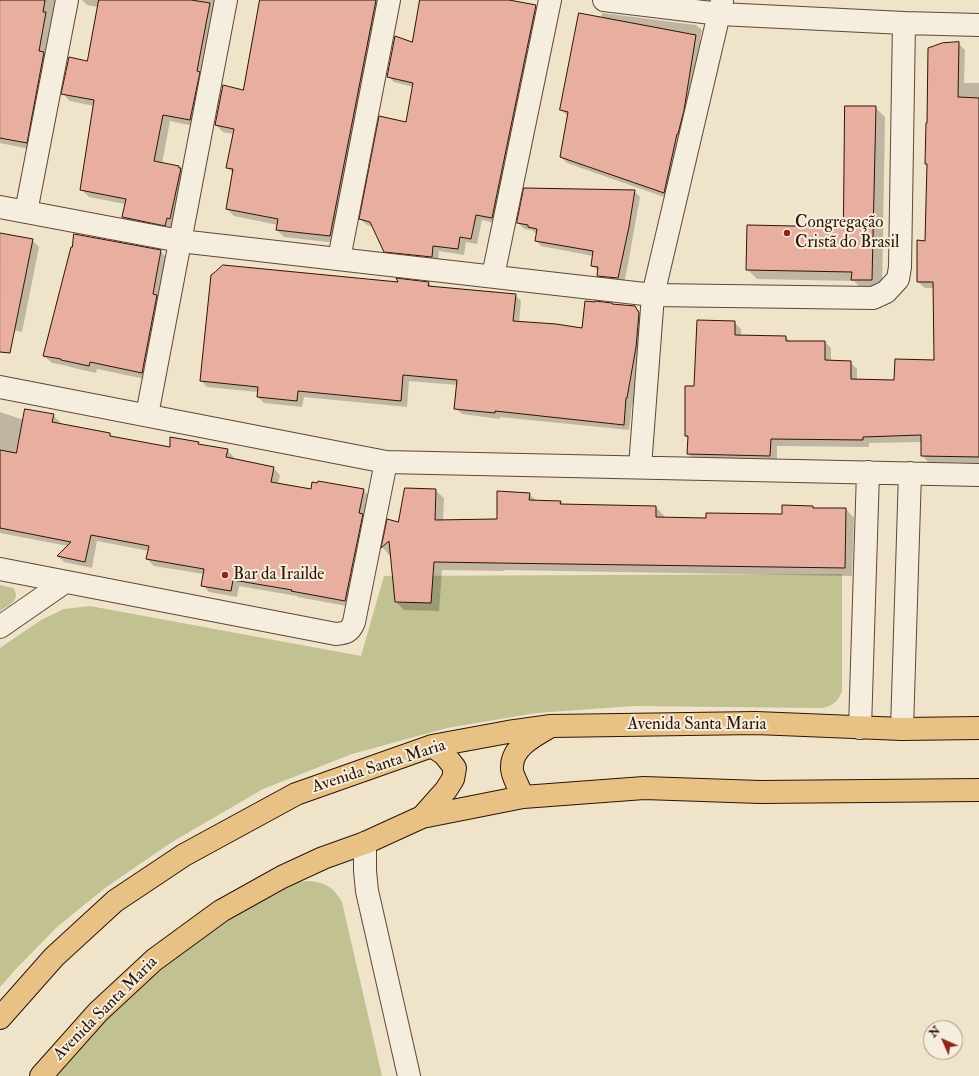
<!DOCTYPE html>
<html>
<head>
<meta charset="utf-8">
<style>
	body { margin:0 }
	#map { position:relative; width:979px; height:1076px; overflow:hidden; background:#efe3ca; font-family:"IM FELL Double Pica",serif }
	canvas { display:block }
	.north { position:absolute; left:923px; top:1020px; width:40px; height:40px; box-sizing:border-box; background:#f5eddd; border:1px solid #a69687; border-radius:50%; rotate:315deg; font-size:11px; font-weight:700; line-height:16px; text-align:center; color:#2f1305 }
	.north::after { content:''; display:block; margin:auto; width:14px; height:18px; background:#8f2418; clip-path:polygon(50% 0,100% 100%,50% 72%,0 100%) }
</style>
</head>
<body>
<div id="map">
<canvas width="979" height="1076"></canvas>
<div class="north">N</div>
</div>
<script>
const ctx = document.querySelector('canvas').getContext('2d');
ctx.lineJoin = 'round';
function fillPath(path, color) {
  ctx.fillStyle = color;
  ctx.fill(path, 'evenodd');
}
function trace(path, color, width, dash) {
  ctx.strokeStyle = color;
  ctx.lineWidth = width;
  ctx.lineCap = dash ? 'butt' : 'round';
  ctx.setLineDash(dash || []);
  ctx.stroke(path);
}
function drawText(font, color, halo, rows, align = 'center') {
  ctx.font = font + ' "IM FELL Double Pica",serif';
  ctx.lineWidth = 4;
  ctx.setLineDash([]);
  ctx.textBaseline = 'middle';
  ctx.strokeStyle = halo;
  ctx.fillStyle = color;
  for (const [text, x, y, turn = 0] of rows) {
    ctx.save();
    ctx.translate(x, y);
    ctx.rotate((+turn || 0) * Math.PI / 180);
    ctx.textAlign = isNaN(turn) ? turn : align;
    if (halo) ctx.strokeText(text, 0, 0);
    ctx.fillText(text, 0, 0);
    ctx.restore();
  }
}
fillPath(new Path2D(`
	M842,574v117c-4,11 -10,16 -22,17l-186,-2 -98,7 -89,15 -95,26 -89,35 -91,53 -67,46 -48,39 -42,43 -15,17v-339l41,-28 23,-11 26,-3 271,50 23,-80z
	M0,585l13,3c9,12 -4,17 -13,23z
	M309,881c18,2 24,6 33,21l40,174h-328l51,-57 53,-50 68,-49 73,-38z`), '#c1c192');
fillPath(new Path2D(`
	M0,0h56l-22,150 -34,-7z
	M82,0h135l-19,127 -28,-6 -8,43 16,3 10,9 -15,56 -43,-8 -7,-7 2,-13 -36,-7 -7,-7 12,-84 -24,-5 -7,-7 25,-32 10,-55 -11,-2z
	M261,0h125l-49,243 -53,-6 -7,-7 1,-5 -44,-9 -7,-7 7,-35 -7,-7 7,-33 -11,-2 -7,-7 27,-33z
	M421,0h83l32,6 6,6 -44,212 -16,-4 -5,24 -11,-2 -2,13 -25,-4 -1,12 -47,-6 -6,-6 -12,-24 -6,-2 -7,-6 46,-96 7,-36 -19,-5 -6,-6 25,-33z
	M658,0h52l-1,6z
	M602,13l94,12 6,5 -2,10 1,2 -31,157 -103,-36 -6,-6 7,-41 -7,-6 40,-93z
	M958,43l7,7 -1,33h15v380l-51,-1 -6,-7v-13l-53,1v4l-92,-1v16l-82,-2 -7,-6 1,-15 -3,-3 9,-49 39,-65 7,7v7l45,1 5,5h34l6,6v14h19l7,7v11l38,1 40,-20 -1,-73h-9l-7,-6 8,-40 2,-77 -2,-1z
	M875,107l10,10 -3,173 -20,-1 -8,-8 -97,-2 -10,-10 97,-41z
	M634,191l6,6 -12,67 -4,20 -20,-2 -6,-6 1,-5h-1l-6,-6 1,-9 -52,-10 -5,-6 1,-7h-2l-3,-3 -8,-1 -6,-6z
	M0,234l32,6 7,7 -17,85 -22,-5z
	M160,251l8,8 -18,121 -53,-11 -1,4 -26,-6 -2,-1 -16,-3 -8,-7z
	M400,283h28l5,4 82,8 6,6 -2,22 64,6 30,-24 21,2 7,6 4,7 -3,34 -9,50h-1l-3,26 -129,-13v2l-38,-5 -7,-6 3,-23 -49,-4 -2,26 -103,-10 -2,10 -38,-4 -6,-6v-5l-51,-5 -6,-6z
	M0,412l24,8 29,-5 7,7 -1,2 51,10 3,3 58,11 27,-5 2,2 27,5 7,7 -1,3 40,8 7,7 -2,9 34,6h51l7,7 -18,110 -54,-10 -1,-1 -58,-10 -2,11 -28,-5 -6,-7 1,-11 -50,-8 -7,-7 2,-8 -52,-10 -5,27 -28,-6 -6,-6 10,-10 -68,-13z
	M435,490l9,8 -1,23 55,-1 31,-26 8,7 23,1 4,3 92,2 8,9v2l43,1 76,-4 30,-8 2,2h31l8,9 -2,58 -348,-6v1l-62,-1 -3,41 -35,-1 -8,-8 -5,-47 -1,1 -7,-8 5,-27 11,2z`), '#0003');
const building = new Path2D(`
	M0,0h45l-2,12h3l-7,39 5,1 -17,91 -27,-5z
	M99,0h92l19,3 -13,68 3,1 -10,48 -27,-5 -9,46 25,5v2h2l-11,51 -3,-1 -2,8 -43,-9 4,-18 -46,-9 14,-90 -33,-6 8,-37 18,4z
	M260,0h116l-46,236 -54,-6 2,-11 -52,-10 7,-40 -7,-1 8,-39 -19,-4 8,-40 20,5z
	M420,0h89l27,5 -44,213 -16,-3 -5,24 -11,-2 -2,12 -25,-3 -1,11 -48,-5 -14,-30 -11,-3 20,-103 27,6 7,-39 -26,-6 8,-41 17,6z
	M579,13l117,22 -12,75 -6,24h-1l-13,59 -104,-36 8,-45 -8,-2z
	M959,42l-1,55 21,1v359l-58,-1v-21l-58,2v3l-92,-1 -1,17 -83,-2 1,-18h-3v-50h9l3,-66 38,1v14l51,1v5h39v19l26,1v18l43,1 1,-21 39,1 -1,-78h-16v-42l8,1 2,-77h-2l1,-41h1l1,-75 14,-5z
	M845,106h31l-4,174h-21l1,-8 -106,-2 1,-45 96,2z
	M524,188l111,2 -6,37 -11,51 -21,-2 1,-9 -7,-1 2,-15 -58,-10 2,-12 -9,-2v-2l-11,-2z
	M0,233l33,6 -23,114 -10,-1z
	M74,234l87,16 -8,44 4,1 -15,78 -52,-11 -1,4 -28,-6v-1l-18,-3 28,-109h1z
	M223,265l175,17 -2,-4 33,4 -1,4 88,8 -3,27 43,3 26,4 3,-27 10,1v-1l17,2v1l23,2 4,7 -3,34 -9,51h-1l-2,27 -129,-14v2l-41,-4 3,-29 -54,-5 -2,26 -103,-10 -1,10 -40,-4 1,-10 -58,-6 11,-106 4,-3z
	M25,409l29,5 -2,8 58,11v3l60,11v-10l29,5 -1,2 30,5 -2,8 48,10 -3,15 40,7 1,-7 5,1 1,-2 46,8 -5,24 4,1 -18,87 -54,-10 1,-1 -59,-10 -2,11 -30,-5 3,-17 -58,-10 3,-13 -58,-11 -6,27 -28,-6 14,-14 -71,-14v-78l16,3z
	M405,488l31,1 -1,31 62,-1v-28l33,2 -1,7 32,1 -1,3 96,2v11l50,1v-5l76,1v-9l31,1v2h33l-1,60 -349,-5 -62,-1 -3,41 -36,-1 -6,-61 -8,7 6,-29 11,3z`);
fillPath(building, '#e8afa0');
trace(building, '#2f1305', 1);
const minor = new Path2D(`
	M904,23l75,2
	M0,207l180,34 473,54 220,3 13,-6 12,-13 2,-12 4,-244 -184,-9 -116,-14
	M26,212l41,-212
	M339,259l50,-259
	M493,276l57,-276
	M0,387l386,75 593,13
	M147,415l79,-415
	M640,467l13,-172 69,-294
	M0,569l336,65c10,-1 14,-2 18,-12l32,-160
	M0,627l65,-45
	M860,728l8,-256
	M902,729l8,-256
	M365,843v28l2,20 42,185`);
const major = new Path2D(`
	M523,797c-3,-7 -12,-24 -11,-30 0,-19 20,-30 34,-38
	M422,817l24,-27 7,-11 2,-11 -11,-14 -12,-8
	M0,1018l54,-61 61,-56 69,-46 112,-61 136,-48 76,-14 43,-6 205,-3 146,6 77,-1
	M41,1076l57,-64 56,-52 67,-49 61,-34 41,-19 42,-15 57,-26 101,-20 121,-9 116,4 219,-2`);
trace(minor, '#5f4736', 24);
trace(major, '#2f1305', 24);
trace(minor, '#f5eddd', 22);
trace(major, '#e8c285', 22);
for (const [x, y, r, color] of [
	[787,233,4,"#8f2418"],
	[225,575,4,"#8f2418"]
]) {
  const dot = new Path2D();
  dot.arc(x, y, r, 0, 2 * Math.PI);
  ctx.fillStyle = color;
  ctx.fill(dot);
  trace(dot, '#f5eddd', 1.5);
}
drawText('17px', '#2f1305', '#f5eddd', [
	["Congregação",795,223],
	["Cristã do Brasil",795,243],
	["Bar da Irailde",233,575]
], 'left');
drawText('17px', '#2f1305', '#f5eddd', [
	["Avenida Santa Maria",697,725],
	["Avenida Santa Maria",379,767,-18],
	["Avenida Santa Maria",106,1009,-45]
]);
</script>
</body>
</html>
